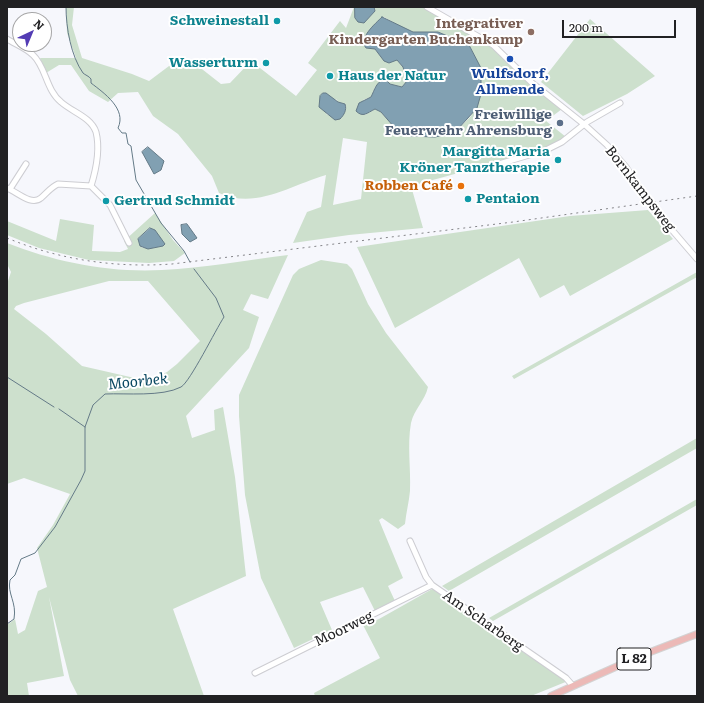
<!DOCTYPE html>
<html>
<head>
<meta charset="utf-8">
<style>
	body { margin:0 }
	#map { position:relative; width:704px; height:703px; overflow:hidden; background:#f6f7fc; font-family:Literata,serif }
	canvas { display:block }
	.frame { position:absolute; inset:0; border:8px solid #212123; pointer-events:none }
	.north { position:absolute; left:12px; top:12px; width:40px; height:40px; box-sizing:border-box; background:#fff; border:1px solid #a6a6a7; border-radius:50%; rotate:44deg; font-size:11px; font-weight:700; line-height:16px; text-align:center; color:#212123 }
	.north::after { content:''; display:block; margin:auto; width:14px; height:18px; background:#533cb4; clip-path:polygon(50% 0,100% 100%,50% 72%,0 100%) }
	.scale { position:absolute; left:562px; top:20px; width:114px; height:18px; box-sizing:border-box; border:2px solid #212123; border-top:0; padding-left:5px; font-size:12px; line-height:14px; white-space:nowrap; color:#212123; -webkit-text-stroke:3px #fff; paint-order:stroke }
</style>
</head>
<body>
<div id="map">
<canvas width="704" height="703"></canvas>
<div class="frame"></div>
<div class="north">N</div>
<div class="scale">200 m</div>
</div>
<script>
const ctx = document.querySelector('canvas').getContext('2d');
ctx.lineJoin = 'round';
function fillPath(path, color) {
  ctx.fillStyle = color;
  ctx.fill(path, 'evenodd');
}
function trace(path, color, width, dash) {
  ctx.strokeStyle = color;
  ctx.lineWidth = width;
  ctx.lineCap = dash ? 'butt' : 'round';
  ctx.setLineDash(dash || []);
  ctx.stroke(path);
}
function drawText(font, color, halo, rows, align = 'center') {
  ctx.font = font + ' Literata,serif';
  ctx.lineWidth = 4;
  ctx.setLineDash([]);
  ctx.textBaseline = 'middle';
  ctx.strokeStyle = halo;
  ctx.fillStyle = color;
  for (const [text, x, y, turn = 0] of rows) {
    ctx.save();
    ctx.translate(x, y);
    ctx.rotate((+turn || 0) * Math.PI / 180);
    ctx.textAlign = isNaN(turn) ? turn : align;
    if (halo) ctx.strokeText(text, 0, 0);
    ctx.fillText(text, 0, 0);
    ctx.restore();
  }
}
fillPath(new Path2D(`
	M66,7h8l-2,18 10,33 50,16 17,7 20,-15 24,-4 28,22 9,-1 21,-22 45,35 21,-26 -9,-7 32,-42 6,7 8,-21 10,16 11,-12 -1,-4h48l13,6 51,29 38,37 38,30 -16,12 20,16 -28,14 -127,35 12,42 -74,7 -56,8 14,-31 14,-5 5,-32c-35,10 -70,35 -107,18l-7,-17 -34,-42 -25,-18 -15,-24 -20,1 -10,9 -19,-11 -18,-26h-12l-13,8 -6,-15h36l-9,-25zM384,17l18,11 11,4h25l31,13 12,23v26l-10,22 -17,17 -19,4 -26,-1 -15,-9 -13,-15 -6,-3 -10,6 -2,-15 8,-3 4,-10 15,-3 12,3 5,-6 -4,-14 -6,-7 -15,-2 -7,-9 -3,-1zM336,99l2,3 7,2 1,4 -2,4 -13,4 -5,-2zM343,138l24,4 -6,57 -28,6z
	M590,19l65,57 -28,18 -44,22 -42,-34z
	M648,210l25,29 -103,57 -6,-11 -24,13 -21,-40 -124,70 -38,-81 213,-31z
	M155,213l18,27 12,13 -11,8 -25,2 -60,-3 -50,-12 -32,-13v-14l49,20 4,-22 34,6 -2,26 28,1 8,-3 -4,-8zM149,228l6,2 4,17 -16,1 -3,-2 -2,-7z
	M7,243c48,19 103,30 155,27 42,-2 84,-10 126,-15l-20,44 -17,-5 -8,16 16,7 -10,31 -63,68 6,22 23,-8 -1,-20 9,-3 12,70 11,99 -73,33 31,87h-126l-8,-16 -21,-83 15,79 -37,7 2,13h-22v-71l8,-6 3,15 7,-4 13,-39 9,-4 -10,-39 16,-23 17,-31 -46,-16 -17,6v-200l4,-12 -4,-8zM109,281h39l52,60 -23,23 -10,8 -13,6 -15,1 -57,-13 -36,-32 -32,-25 2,-3 8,-3z
	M321,260l26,4 5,5 16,35 18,29 42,54c-3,14 -14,22 -17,36 -4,23 0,44 -1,68 -1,11 -4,22 -5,33l-7,5 -16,-11 -3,2 24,58 -15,8 7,15 -20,10 -12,-24 -43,15 12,28 -38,18 -33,-70 -16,-83 -6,-79v-21l54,-120 6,-6z
	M697,272v5l-183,102 -2,-3z
	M697,438v10l-248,143 -7,-5z
	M697,499v6l-204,116 -4,-3z
	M434,588l72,53 62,40 -37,15h-216l-1,-3 66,-35 -17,-33 16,-6z`), '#cde0cd');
const water = new Path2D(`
	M355,7h19l1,4 -11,12 -6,-1 -3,-4z
	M382,17l31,15h25l31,13 12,23v26l-4,14 -20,22 -3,3 -19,4 -26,-1 -15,-9 -13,-15 -6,-3c-8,4 -12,9 -19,2l3,-8 12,-6c4,-8 5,-15 14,-18l5,5 12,3 5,-6 -4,-14 -6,-7 -8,3 -5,-2 -9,-12 -9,-1c-8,-10 9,-24 16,-31z
	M323,93h3l12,9 7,2c2,6 -1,11 -5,15l-5,1 -16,-13 1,-11z
	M148,147l16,14 -3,9 -7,4 -12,-22z
	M187,224l10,14 -7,4 -8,-8 -1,-9z
	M150,228l5,2 10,14 -2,2 -15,3 -8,-3 -2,-7z`);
fillPath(water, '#81a0b2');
trace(water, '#647a87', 1);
trace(new Path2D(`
	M66,7c0,21 5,49 17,66 2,2 6,3 8,6v4c13,10 36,26 27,45l4,5h4l2,11 3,2 5,34 25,43 23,28 6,11
	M7,377l47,30
	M59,409l26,18
	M7,624l7,-5c3,-17 -7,-25 -4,-39l5,-5 6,-16 14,-6 20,-26 26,-47 4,-9v-44l8,-22 12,-11c21,-1 57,3 76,-7 9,-5 35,-58 43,-70l-8,-19 -22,-29`), '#647a87', 1);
const minor = new Path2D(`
	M427,7l66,38 38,37 54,43 22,20 19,22 18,28
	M7,39c8,5 19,9 26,16 13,12 13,35 28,47 11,10 30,15 35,30 4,16 0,38 -5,54
	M499,164l47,-14 16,-8 25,-20 33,-19
	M91,186l19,19 19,38
	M7,188c10,4 24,18 34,10 6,-5 10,-11 17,-14l33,2
	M10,189l16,-25
	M654,209l43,50
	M410,541l16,36 6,8 134,93 7,8
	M255,673l177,-88`);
const major = new Path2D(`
	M551,696l89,-40 57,-22`);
trace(minor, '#cdcdd2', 7);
trace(major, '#d3d3d3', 8);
trace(minor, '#fff', 5);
trace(major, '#ecb9b7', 6);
trace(new Path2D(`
	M7,238c53,22 108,30 165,26l341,-42 184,-26`), '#848488', 1, [2, 4]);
const minorBridge = new Path2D(`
	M644,195l10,14`);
trace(minorBridge, '#cdcdd2', 7, []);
trace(minorBridge, '#fff', 5);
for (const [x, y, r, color] of [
	[277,21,4,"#0f9aa8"],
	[531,32,4,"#8d6e63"],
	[510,59,4,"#1a4fb4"],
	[266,63,4,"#0f9aa8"],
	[330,76,4,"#0f9aa8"],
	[560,123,4,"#5c6f8a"],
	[558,160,4,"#0f9aa8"],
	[461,186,4,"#e8710a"],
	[468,199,4,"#0f9aa8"],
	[106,201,4,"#0f9aa8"]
]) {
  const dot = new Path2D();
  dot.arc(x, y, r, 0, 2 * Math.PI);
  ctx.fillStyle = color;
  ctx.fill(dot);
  trace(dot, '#fff', 1.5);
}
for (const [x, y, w] of [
	[634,659,34]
]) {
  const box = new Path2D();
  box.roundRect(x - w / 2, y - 11, w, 22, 3);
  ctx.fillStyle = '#fff';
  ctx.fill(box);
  trace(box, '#212123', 1);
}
drawText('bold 13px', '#212123', null, [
	["L 82",634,659]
]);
drawText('bold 14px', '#0d838f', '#fff', [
	["Schweinestall",269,21],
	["Wasserturm",258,63],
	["Haus der Natur",338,76,"left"],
	["Margitta Maria",550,152],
	["Kröner Tanztherapie",550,168],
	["Pentaion",476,199,"left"],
	["Gertrud Schmidt",114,201,"left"]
], 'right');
drawText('bold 14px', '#785e54', '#fff', [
	["Integrativer",523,24],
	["Kindergarten Buchenkamp",523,40]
], 'right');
drawText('bold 14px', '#164399', '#fff', [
	["Wulfsdorf,",510,74],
	["Allmende",510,90]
]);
drawText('bold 14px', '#4e5e75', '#fff', [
	["Freiwillige",552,115],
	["Feuerwehr Ahrensburg",552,131]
], 'right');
drawText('bold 14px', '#c56008', '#fff', [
	["Robben Café",453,186]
], 'right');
drawText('14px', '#212123', '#fff', [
	["Bornkampsweg",640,189,52],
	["Am Scharberg",483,621,35],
	["Moorweg",344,629,-26]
]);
drawText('italic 15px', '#084661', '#fff', [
	["Moorbek",138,382,-6]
]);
</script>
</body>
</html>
